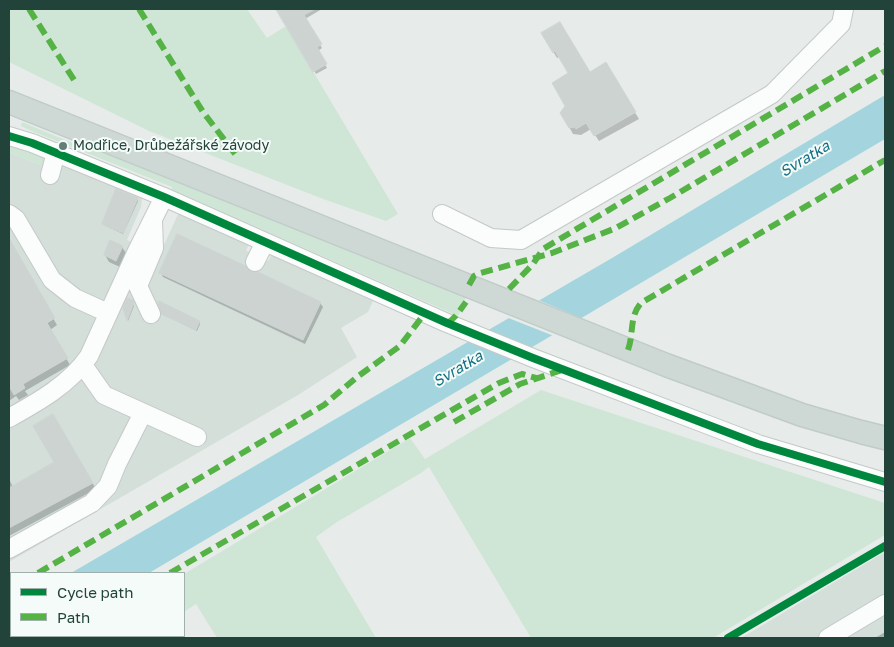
<!DOCTYPE html>
<html>
<head>
<meta charset="utf-8">
<style>
	body { margin:0 }
	#map { position:relative; width:894px; height:647px; overflow:hidden; background:#e7ecea; font-family:"Golos Text",sans-serif }
	canvas { display:block }
	.frame { position:absolute; inset:0; border:10px solid #21433a; pointer-events:none }
	.legend { position:absolute; left:10px; top:572px; width:175px; height:65px; box-sizing:border-box; background:#f5fbf8; border:1px solid #a0b1ac; margin:0; padding:6px 9px; list-style:none; font-size:15px; color:#21433a }
	.legend li { display:flex; align-items:center; gap:10px; height:25px }
	.legend b { width:25px; border:1px solid #a0b1ac }
</style>
</head>
<body>
<div id="map">
<canvas width="894" height="647"></canvas>
<div class="frame"></div>
<ul class="legend">
<li><b style="height:6px;background:#00873e"></b>Cycle path</li>
<li><b style="height:6px;background:#55b346"></b>Path</li>
</ul>
</div>
<script>
const ctx = document.querySelector('canvas').getContext('2d');
ctx.lineJoin = 'round';
function fillPath(path, color) {
  ctx.fillStyle = color;
  ctx.fill(path, 'evenodd');
}
function trace(path, color, width, dash) {
  ctx.strokeStyle = color;
  ctx.lineWidth = width;
  ctx.lineCap = dash ? 'butt' : 'round';
  ctx.setLineDash(dash || []);
  ctx.stroke(path);
}
function drawText(font, color, halo, rows, align = 'center') {
  ctx.font = font + ' "Golos Text",sans-serif';
  ctx.lineWidth = 4;
  ctx.setLineDash([]);
  ctx.textBaseline = 'middle';
  ctx.strokeStyle = halo;
  ctx.fillStyle = color;
  for (const [text, x, y, turn = 0] of rows) {
    ctx.save();
    ctx.translate(x, y);
    ctx.rotate((+turn || 0) * Math.PI / 180);
    ctx.textAlign = isNaN(turn) ? turn : align;
    if (halo) ctx.strokeText(text, 0, 0);
    ctx.fillText(text, 0, 0);
    ctx.restore();
  }
}
fillPath(new Path2D(`
	M9,152l36,15h15l3,-5 73,26 6,11 -1,8 -14,33 19,8 17,-1 17,-37 70,33 -4,7 1,1 20,10 2,-1 3,-7 101,48 -5,11 -27,16 16,29 -59,38 -289,167z
	M885,552v86h-144z`), '#d4dfda');
fillPath(new Path2D(`
	M9,9h238l20,29 19,-12 112,188 -12,7 -63,-22 -174,-68 -140,-69z
	M22,122l60,25 12,2 372,148 -8,19 -286,-126v-3l-143,-57 -8,-4z
	M9,143l33,12 3,6v6l-36,-15z
	M541,390l344,113v32l-172,103h-182l-102,-171 -8,6 -84,49 -21,15 60,101h-159l-21,-34 -12,8v-38l226,-136 15,21z
	M81,636h70l-3,2h-71z`), '#cfe6d6');
fillPath(new Path2D(`
	M885,95v44l-736,434h-78l541,-315z
	M11,608v28h32l-4,2h-30v-28z`), '#a4d5de');
fillPath(new Path2D(`
	M536,299l47,20 -29,17 -48,-19z`), '#e7ecea');
fillPath(new Path2D(`
	M277,9h45l-17,10 17,29 -4,3 9,17 -11,6z
	M543,34l47,39 15,-9 34,55 -40,22 -8,-12 -10,6 -8,-1 -11,-20 4,-8 4,-32 -11,-17 -2,1z
	M137,199l1,2 -15,33 -19,-9 -1,-1z
	M9,241l48,84 -7,5 20,35 -45,26 3,4 -9,5 -3,-4 -7,5z
	M122,247l4,6 -6,14 -11,-5 -4,-7z
	M161,273h89l70,30 3,4 -18,37 -142,-67z
	M132,301l2,5 -6,15 -4,-13z
	M159,303l41,19v2l-3,7 -33,-16z
	M53,415l43,74 -87,47v-57l4,8 43,-24z
	M885,632v6h-10z`), '#0003');
const building = new Path2D(`
	M276,9h39l-11,6 18,29 -5,3 10,17 -14,8z
	M560,22l30,50 16,-10 30,50 -42,24 -8,-13 -10,6 -1,-2 -6,1 -9,-15 5,-7 -13,-23 16,-10 -13,-22 -2,2 -12,-20z
	M116,189l22,9 -15,35 -21,-9z
	M177,234l69,32 5,6h7l63,30 -18,38 -144,-67z
	M9,238l46,80 -8,5 21,35 -45,26 2,4 -11,7 -5,-9z
	M110,240l13,6 -7,15 -12,-6z
	M127,298l6,2 1,3 -7,18 -4,-13z
	M159,301l41,20 -4,9 -35,-16 -3,-11z
	M53,414l40,69 -84,45v-40l45,-26 -21,-36z`);
fillPath(building, '#cdd3d1');
trace(building, '#cfd5d3', 1);
const minor = new Path2D(`
	M9,136l23,7 132,54 283,126 86,35 225,86 127,38
	M50,175l6,-23
	M9,214l7,5 36,61 23,18 33,15
	M442,214l49,24 30,2 251,-146 69,-70 3,-15
	M255,262l10,-20
	M151,314l-13,-28 16,-38 -1,-27
	M83,365l21,30 93,42
	M9,418c29,-16 61,-34 80,-62l48,-105 27,-54
	M9,549l83,-46 16,-17 9,-22 26,-51
	M828,638l57,-34`);
const major = new Path2D(`
	M9,102l657,263 136,50 59,17 24,6`);
trace(minor, '#c4c9c7', 20);
trace(major, '#c1cbc9', 25);
trace(minor, '#fbfcfc', 18);
trace(major, '#ced8d5', 22);
trace(new Path2D(`
	M29,9l45,71
	M139,9l64,103 33,43
	M469,285l5,-9 7,-3 71,-20 64,-25 54,-30 215,-127
	M509,289l24,-25 10,-15 342,-203
	M447,323c8,-4 13,-13 19,-21
	M628,350c6,-17 1,-33 13,-47l244,-143
	M454,422l66,-38 42,-14
	M38,573l286,-168 33,-28 43,-31 25,-33
	M170,573l329,-190 23,-9 14,4
	M9,590l2,-1
	M60,638l4,-2`), '#55b346', 6, [12, 6]);
trace(new Path2D(`
	M9,136l23,7 132,54 283,126 86,35 225,86 127,38
	M728,638l157,-92`), '#00873e', 8);
for (const [x, y, r, color] of [
	[63,146,5,"#667e78"]
]) {
  const dot = new Path2D();
  dot.arc(x, y, r, 0, 2 * Math.PI);
  ctx.fillStyle = color;
  ctx.fill(dot);
  trace(dot, '#f5fbf8', 2);
}
drawText('14px', '#21433a', '#f5fbf8', [
	["Modřice, Drůbežářské závody",73,146]
], 'left');
drawText('italic 15px', '#147086', '#f5fbf8', [
	["Svratka",805,159,-31],
	["Svratka",458,369,-31]
]);
</script>
</body>
</html>
